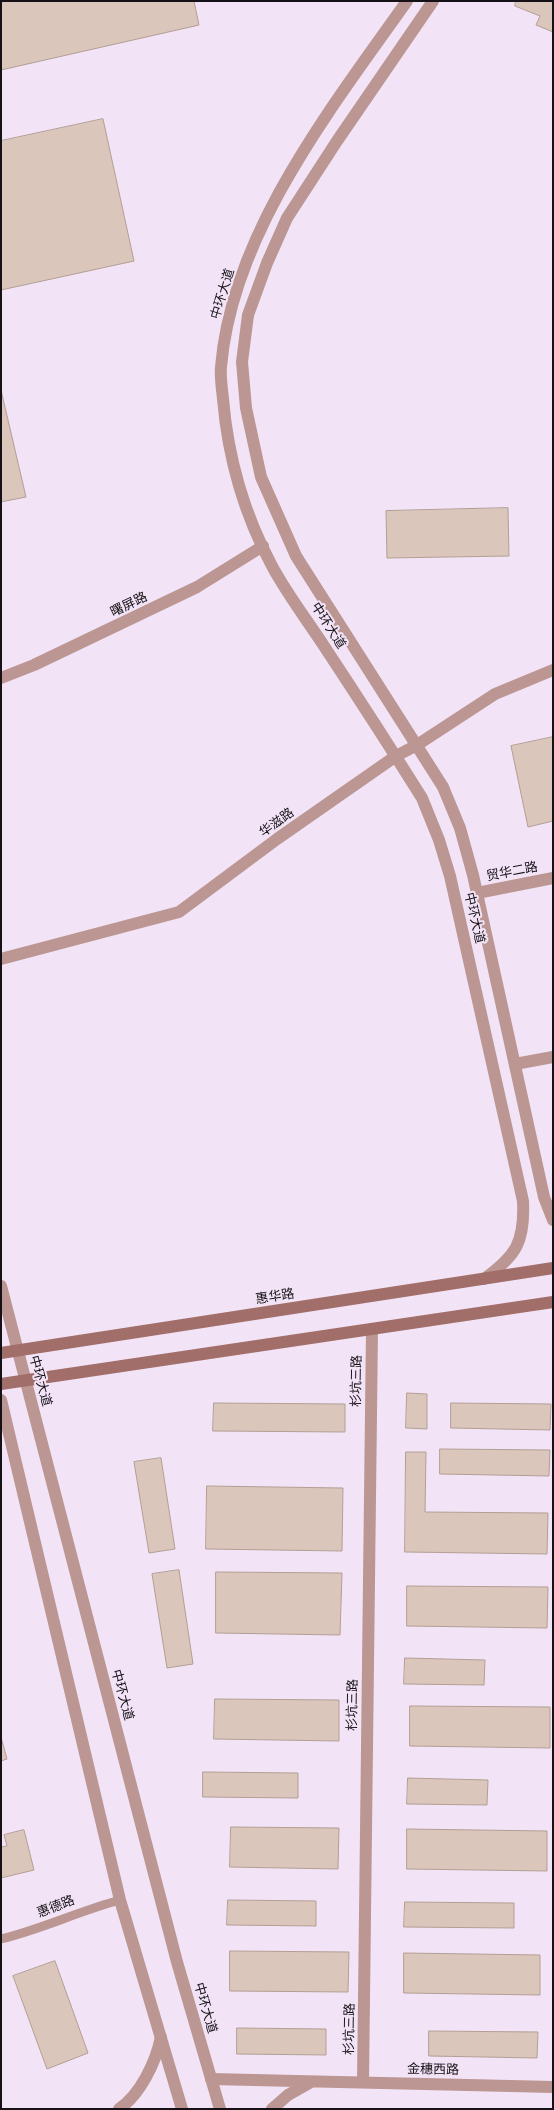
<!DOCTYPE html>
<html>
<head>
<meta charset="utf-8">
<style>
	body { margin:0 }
	#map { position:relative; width:554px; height:2110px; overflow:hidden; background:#f2e4f6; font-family:"Space Grotesk",sans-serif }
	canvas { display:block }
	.frame { position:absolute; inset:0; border:2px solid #161117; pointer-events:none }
</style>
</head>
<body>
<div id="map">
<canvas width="554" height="2110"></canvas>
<div class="frame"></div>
</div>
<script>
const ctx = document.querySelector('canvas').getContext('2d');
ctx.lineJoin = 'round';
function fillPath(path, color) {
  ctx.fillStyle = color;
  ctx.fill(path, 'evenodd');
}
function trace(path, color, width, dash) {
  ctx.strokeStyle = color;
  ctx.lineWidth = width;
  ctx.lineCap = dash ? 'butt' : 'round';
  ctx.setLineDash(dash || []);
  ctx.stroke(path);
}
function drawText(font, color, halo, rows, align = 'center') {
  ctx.font = font + ' "Space Grotesk","Noto Sans SC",sans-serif';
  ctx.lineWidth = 4;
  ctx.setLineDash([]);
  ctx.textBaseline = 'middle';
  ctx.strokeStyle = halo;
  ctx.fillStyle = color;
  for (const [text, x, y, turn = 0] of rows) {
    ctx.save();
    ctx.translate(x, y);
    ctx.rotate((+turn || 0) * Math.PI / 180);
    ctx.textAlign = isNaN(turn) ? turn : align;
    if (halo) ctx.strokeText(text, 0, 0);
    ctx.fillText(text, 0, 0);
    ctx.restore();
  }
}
const building = new Path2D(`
	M1,1h193l5,24 -198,45z
	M516,1h37v31l-17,-7 4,-9 -25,-10z
	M103,119l31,142 -133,29v-149z
	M1,390l25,107 -25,5z
	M508,508l1,48 -122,2 -1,-47z
	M553,737v84l-25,6 -17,-81z
	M407,1393l20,1v35l-21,-1z
	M214,1403l131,1v28l-132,-1z
	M451,1403l100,1 -1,26 -99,-2z
	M440,1449l110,1 -1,26 -109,-2z
	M406,1452h20l-1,60 123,1 -1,41 -142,-2z
	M161,1458l14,91 -26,4 -15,-91z
	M207,1486l136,2 -1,63 -136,-2z
	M179,1570l14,94 -26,4 -15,-94z
	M216,1572l126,1 -2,62 -124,-2z
	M407,1586l141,1 -1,41 -140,-2z
	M405,1658l80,2 -1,25 -80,-1z
	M215,1699l124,1v41l-125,-2z
	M410,1706l140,1v41l-140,-2z
	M1,1737l6,22 -6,2z
	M203,1772l95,1v25l-95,-1z
	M408,1778l80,2 -1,25 -80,-1z
	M231,1827l108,1 -1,41 -108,-2z
	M407,1829l140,2v40l-140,-2z
	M24,1830l10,40 -33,8v-31l6,-1 -3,-11z
	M228,1900l88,1v25l-89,-1z
	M405,1902l109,1v25l-110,-1z
	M230,1951l119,1 -1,40 -118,-1z
	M404,1953l136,2v40l-136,-2z
	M55,1961l33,92 -41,16 -34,-93z
	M237,2028l89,1v26l-89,-1z
	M429,2031l109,1 -1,26 -108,-2z`);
fillPath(building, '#dbc6bc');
trace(building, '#b29e94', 1);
trace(new Path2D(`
	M1,1939c41,-10 78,-28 119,-39`), '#bb9692', 9);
trace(new Path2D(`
	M1,678l33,-13 163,-78 66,-41
	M477,893l76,-15
	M1,959l178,-47 98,-73 119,-83 21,-11 78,-51 58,-24
	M515,1064l38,-7
	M211,2079l342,8
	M363,2082l9,-753
	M119,2109c21,-14 37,-47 42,-72
	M272,2109l16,-14 23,-13`), '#bb9692', 12);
trace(new Path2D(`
	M407,1c-75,106 -175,232 -186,366 -1,10 1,21 2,32 5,59 21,115 49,167 15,28 35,54 52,80 33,50 66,101 98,152l17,42 11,36 73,325c2,41 -7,55 -39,78
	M433,1l-96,140 -50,77 -20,45 -19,52 -6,47 4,46 15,69 35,79 147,231 17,41 13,47 71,322 9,23
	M1,1286l176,676 43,147
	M1,1400l119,500 62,209`), '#bb9692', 12);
trace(new Path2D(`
	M1,1353l552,-85
	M1,1384l552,-82`), '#a16e69', 12);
drawText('13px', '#161117', '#f2e4f6', [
	["中环大道",223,294,-73],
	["曙屏路",129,605,-26],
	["中环大道",328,626,57],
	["华滋路",277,823,-36],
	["贸华二路",512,872,-11],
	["中环大道",474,918,77],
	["惠华路",275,1297,-9],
	["中环大道",40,1381,75],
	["杉坑三路",357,1381,-89],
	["中环大道",122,1695,75],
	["杉坑三路",353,1705,-89],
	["惠德路",56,1907,-21],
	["中环大道",205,2008,74],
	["杉坑三路",350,2029,-89],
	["金穗西路",433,2070,1]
]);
</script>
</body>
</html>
